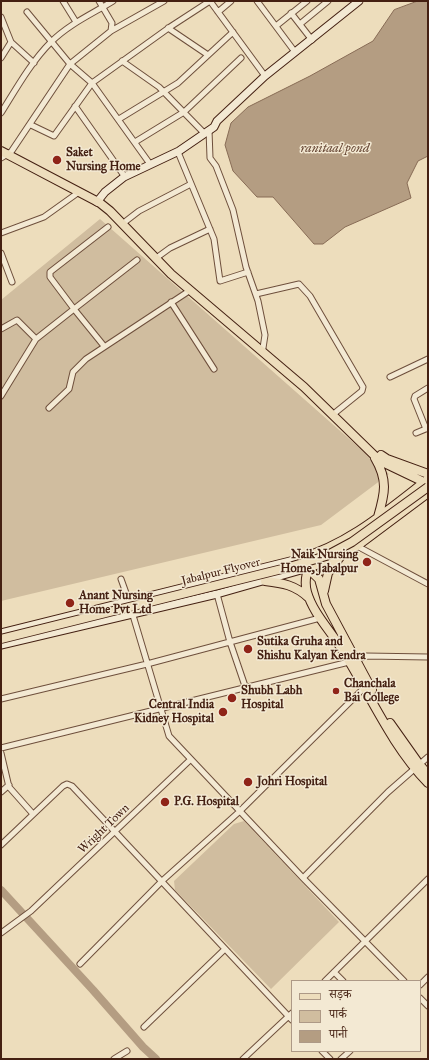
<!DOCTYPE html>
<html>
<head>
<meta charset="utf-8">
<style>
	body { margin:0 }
	#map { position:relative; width:429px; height:1060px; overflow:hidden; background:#edddbc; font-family:"IM FELL Great Primer","Noto Serif Devanagari",serif }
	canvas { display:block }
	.frame { position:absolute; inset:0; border:2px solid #442012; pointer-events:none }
	.legend { position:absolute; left:291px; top:980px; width:130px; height:72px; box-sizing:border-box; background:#f3e9d3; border:1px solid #ad9986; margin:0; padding:5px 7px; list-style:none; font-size:12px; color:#442012 }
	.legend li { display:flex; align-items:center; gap:8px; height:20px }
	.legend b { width:20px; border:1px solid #ad9986 }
</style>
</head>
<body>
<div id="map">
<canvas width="429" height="1060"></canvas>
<div class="frame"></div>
<ul class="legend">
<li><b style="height:5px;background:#edddbc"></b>सड़क</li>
<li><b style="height:11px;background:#d0bd9f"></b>पार्क</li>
<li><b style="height:11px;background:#b49d82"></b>पानी</li>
</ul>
</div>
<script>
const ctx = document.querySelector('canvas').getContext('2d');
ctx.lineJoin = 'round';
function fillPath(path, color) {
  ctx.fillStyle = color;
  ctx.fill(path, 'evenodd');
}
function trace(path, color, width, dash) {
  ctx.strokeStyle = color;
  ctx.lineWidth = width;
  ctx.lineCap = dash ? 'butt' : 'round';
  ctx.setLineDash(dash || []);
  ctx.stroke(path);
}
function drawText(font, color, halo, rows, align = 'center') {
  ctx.font = font + ' "IM FELL Great Primer",serif';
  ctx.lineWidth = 3;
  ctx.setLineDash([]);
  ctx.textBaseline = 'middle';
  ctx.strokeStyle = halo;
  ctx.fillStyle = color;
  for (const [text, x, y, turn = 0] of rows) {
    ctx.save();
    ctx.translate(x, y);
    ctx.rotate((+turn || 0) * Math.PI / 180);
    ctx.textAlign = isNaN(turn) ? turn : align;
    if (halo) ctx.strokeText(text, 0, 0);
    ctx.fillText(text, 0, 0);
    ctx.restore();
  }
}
fillPath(new Path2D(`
	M100,219l289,255 -68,51 -320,76v-301z
	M244,821l95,101 -68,67 -96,-99 -1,-9 60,-57z`), '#d0bd9f');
const water = new Path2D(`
	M418,1h10v155l-10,5 -11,22 4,15 -66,29 -22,17h-9l-41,-47h-16l-24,-26 -8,-26 6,-22 17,-16 62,-31 63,-35 21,-31z`);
fillPath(water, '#b49d82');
trace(water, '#876b55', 1);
trace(new Path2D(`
	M1,890l92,100 50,57 13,12`), '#b49d82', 8);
const street = new Path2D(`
	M63,1l13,21
	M210,1l55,75
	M257,1l38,51
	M27,12l43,52 22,19 58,81
	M218,12l13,-11
	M291,13l21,27
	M1,17l10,25 -10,16
	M300,24l28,-23
	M276,26l31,-25
	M168,28l40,27
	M111,31l53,-30
	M11,42l23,21
	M122,61l37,26 45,46
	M75,106l50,71
	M1,113c15,-24 30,-51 50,-71 18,-18 41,-28 62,-41
	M119,119l59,-36 55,-51
	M31,125l23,11 38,-53 78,-56 40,-26
	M209,130l1,28 6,8 17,44 13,57 12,34 7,34 -2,13
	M135,142l49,-30 57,-54
	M178,152l36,87 6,42 28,-9
	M1,158l10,-6 59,-88 41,-33 1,-8 -13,-22
	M126,221l13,-10 52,-27
	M108,227l-58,45v5l24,32 63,-49
	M1,233l43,-16 35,-25
	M1,253l11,29
	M159,256l11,-8 40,-19
	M256,294l43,-10 11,12 53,91 -1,4 -26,21
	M171,302l43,67
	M1,329l16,-9 19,19
	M390,377l38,-18
	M1,396l35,-57 38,-30 30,37
	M49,408l20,-19 4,-17 13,-13 103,-68
	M426,429l-12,-30 1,-3 13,-8
	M416,433l12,-5
	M357,546l71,38
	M121,579l9,25
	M217,594l13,48 15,44
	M132,612l37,124 134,142 101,103
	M356,660l10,-4 62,1
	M1,699l146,-35 173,-46
	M1,748l348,-86
	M1,753l8,34 24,27
	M1,792l8,-7
	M1,845l62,-59 4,-2 5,2 220,234
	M303,878l85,-86 40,-35
	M1,933l30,-22 159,-151
	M80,964l82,-83 78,-70 125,-124
	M334,972l9,9
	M325,981l103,-102
	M420,985l8,-8
	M420,998l8,8
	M144,1027l81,-78
	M322,1051l8,8
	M114,1059l13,-8
	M243,1059l49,-46
	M341,1059l9,-8`);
const secondary = new Path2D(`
	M97,202l8,-10 19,-15 55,-26 35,-24 3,-6 48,-45 94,-75
	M1,633l297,-74
	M1,645l216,-51 91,-26`);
const primary = new Path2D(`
	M1,151l99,52 10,8 61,63 133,113 76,74 48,23
	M381,455l6,4 41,15
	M375,458c13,22 10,35 3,59
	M314,554c-5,12 -11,24 -7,38 6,21 23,38 34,56 29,46 50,97 87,135
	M298,559l21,20 7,25 46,86
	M298,559c50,-14 89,-48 129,-79
	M308,568l21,-8 28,-14 71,-53
	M265,581c18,2 30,4 44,17
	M324,591l4,-18 12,-16
	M390,723l29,41 9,10`);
trace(street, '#6e4f3c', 7);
trace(secondary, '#442012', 9);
trace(primary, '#442012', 10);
trace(street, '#f3e9d3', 5);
trace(secondary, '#f3e9d3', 7);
trace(primary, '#edddbc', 8);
const primaryBridge = new Path2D(`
	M1,639l285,-71 40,-12 26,-14 76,-55`);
trace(primaryBridge, '#442012', 10, []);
trace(primaryBridge, '#edddbc', 8);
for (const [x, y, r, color] of [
	[57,160,5,"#8f2418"],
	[367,562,5,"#8f2418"],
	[70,603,5,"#8f2418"],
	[248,649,5,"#8f2418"],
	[336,691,4,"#8f2418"],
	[232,698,5,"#8f2418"],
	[223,712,5,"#8f2418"],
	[248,782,5,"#8f2418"],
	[165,802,5,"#8f2418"]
]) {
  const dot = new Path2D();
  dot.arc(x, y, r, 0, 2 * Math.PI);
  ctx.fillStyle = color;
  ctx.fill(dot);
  trace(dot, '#f3e9d3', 1.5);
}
drawText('bold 12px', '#442012', '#f3e9d3', [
	["Saket",66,153],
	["Nursing Home",66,167],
	["Naik Nursing",358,555,"right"],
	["Home, Jabalpur",358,569,"right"],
	["Anant Nursing",79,596],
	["Home Pvt Ltd",79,610],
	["Sutika Gruha and",257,642],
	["Shishu Kalyan Kendra",257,656],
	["Chanchala",344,684],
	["Bai College",344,698],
	["Shubh Labh",241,691],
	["Hospital",241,705],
	["Central India",214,705,"right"],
	["Kidney Hospital",214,719,"right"],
	["Johri Hospital",257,782],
	["P.G. Hospital",174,802]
], 'left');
drawText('12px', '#442012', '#f3e9d3', [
	["Jabalpur Flyover",221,572,-14],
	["Wright Town",104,829,-44]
]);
drawText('italic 13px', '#664634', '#f3e9d3', [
	["ranitaal pond",335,149]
]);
</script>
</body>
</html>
